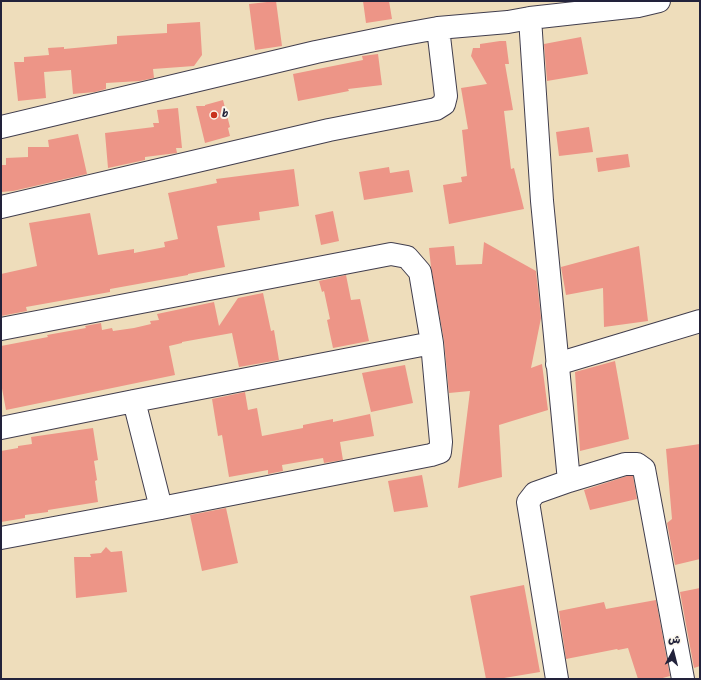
<!DOCTYPE html>
<html>
<head>
<meta charset="utf-8">
<style>
	body { margin:0 }
	#map { position:relative; width:701px; height:680px; overflow:hidden; background:#edb; font-family:Kalam,"Playpen Sans Arabic",sans-serif }
	canvas { display:block }
	.frame { position:absolute; inset:0; border:2px solid #22223b; pointer-events:none }
	.north { position:absolute; left:653px; top:632px; width:40px; height:40px; -webkit-text-stroke:3px #fbf7ec; paint-order:stroke; rotate:7deg; font-size:11px; font-weight:700; line-height:16px; text-align:center; color:#22223b }
	.north::after { content:''; display:block; margin:auto; width:14px; height:18px; background:#22223b; clip-path:polygon(50% 0,100% 100%,50% 72%,0 100%) }
</style>
</head>
<body>
<div id="map">
<canvas width="701" height="680"></canvas>
<div class="frame"></div>
<div class="north">ش</div>
</div>
<script>
const ctx = document.querySelector('canvas').getContext('2d');
ctx.lineJoin = 'round';
function fillPath(path, color) {
  ctx.fillStyle = color;
  ctx.fill(path, 'evenodd');
}
function trace(path, color, width, dash) {
  ctx.strokeStyle = color;
  ctx.lineWidth = width;
  ctx.lineCap = dash ? 'butt' : 'round';
  ctx.setLineDash(dash || []);
  ctx.stroke(path);
}
function drawText(font, color, halo, rows, align = 'center') {
  ctx.font = font + ' Kalam,sans-serif';
  ctx.lineWidth = 4;
  ctx.setLineDash([]);
  ctx.textBaseline = 'middle';
  ctx.strokeStyle = halo;
  ctx.fillStyle = color;
  for (const [text, x, y, turn = 0] of rows) {
    ctx.save();
    ctx.translate(x, y);
    ctx.rotate((+turn || 0) * Math.PI / 180);
    ctx.textAlign = isNaN(turn) ? turn : align;
    if (halo) ctx.strokeText(text, 0, 0);
    ctx.fillText(text, 0, 0);
    ctx.restore();
  }
}
fillPath(new Path2D(`
	M276,1l6,45 -27,4 -6,-46z
	M363,1h26l3,18 -26,4z
	M200,22l2,33 -8,11 -41,3 1,9 -14,3 -34,2v6l-11,3 -22,2 -2,-24 -27,2 2,26 -28,3 -4,-39h10v-5l25,-2 -1,-7 16,-1v2l53,-5v-8l50,-3v-9z
	M581,37l7,37 -41,7 -3,-37z
	M500,41h6l3,23h-4l8,46 -9,1 7,58 3,-1 10,41 -75,15 -6,-39 19,-3 -1,-5 6,-1 -5,-46 6,-1 -7,-41 26,-4 -16,-28 2,-8h7v-4z
	M378,54l4,31 -34,4 1,2 -51,10 -5,-27 70,-14 -1,-4z
	M223,100l7,27 -2,1 2,8 -25,7 -9,-37h9v-1z
	M178,108l4,40h-6l1,5 -32,4v3l-37,8 -3,-35 49,-6 -1,-4h6l-2,-13z
	M589,127l4,25 -34,4 -3,-24z
	M78,134l9,40 -74,17 -12,1v-27h5v-7l22,-1v-10h21l-1,-7z
	M628,154l2,13 -32,5 -2,-14z
	M389,167l1,6 19,-3 4,22 -49,8 -5,-28z
	M294,169l5,37 -40,6 1,8 -43,6 8,41 -37,7v1l-78,14v3l-84,15 1,4 -26,5v-42l36,-8 -8,-43 61,-10 8,42 36,-6v4l31,-6 -1,-5 14,-3 -10,-46 49,-10 -1,-4z
	M333,211l6,30 -18,4 -6,-30z
	M484,242l52,29 5,47 -10,50 11,-4 6,46 -49,15 3,52 -44,11 12,-97 -21,2 -5,-52 -13,-74 -2,-19 25,-2 2,19 26,-1z
	M639,246l9,75 -44,6 -1,-39 -37,7 -5,-28z
	M346,275l5,25 9,-1 9,42 -36,7 -6,-28 3,-1 -6,-28 -2,1 -3,-11z
	M263,293l8,38 3,-1 5,30 -40,7 -7,-34 -50,9v1l-13,3 6,29 -169,35 -5,-27v-37l47,-9 -1,-2 39,-7 -1,-2 16,-3 1,7 10,-2 1,3 21,-3 17,-4 -1,-3 9,-1 -2,-6 57,-12 5,24 19,-28z
	M615,361l14,78 -49,12 -5,-79z
	M405,365l8,38 -42,9 -9,-39z
	M245,392l3,18 9,-2 5,28 41,-8v-3l30,-6v3l37,-8 4,22 -34,6 3,18 -19,3 -1,-5 -41,7 1,6 -15,3v-4l-39,7 -7,-42 -4,1 -6,-37z
	M93,428l5,32 -4,1 3,19 -2,1 3,21 -50,8v2l-23,3v3l-24,4v-71l17,-3v-2l14,-2 -1,-7z
	M700,444v115l-25,6 -8,-42 5,-4 -6,-70z
	M422,475l6,32 -34,5 -6,-31z
	M627,476h6l4,23 -47,11 -6,-20z
	M226,508l12,55 -36,8 -12,-56z
	M106,547l5,5 11,-1 5,41 -51,6 -2,-41h17l-1,-3 11,-1z
	M524,585l16,87 -42,7h-12l-16,-83z
	M700,588v78l-6,2 -14,-76z
	M656,600l14,76 -11,3h-21l-10,-31 -10,2 -1,-1 -51,10 -7,-48 45,-9 2,7z`), '#ed9587');
const minor = new Path2D(`
	M530,18l12,183 27,280
	M1,127l315,-75 83,-17 39,-7 70,-6 22,-4 108,-12 21,-5
	M1,207l328,-77 107,-21 8,-5 2,-8 -8,-68
	M1,329l390,-75 16,3 13,15 12,71 9,99 -1,10 -9,3 -270,53 -160,30
	M557,364l143,-43
	M134,401l27,107
	M1,428l133,-27 298,-58
	M557,679l-29,-177 7,-9 34,-12 56,-17h12l7,5 39,210`);
trace(minor, '#413e4e', 24);
trace(minor, '#fff', 22);
for (const [x, y, r, color] of [
	[214,115,4,"#c8321e"]
]) {
  const dot = new Path2D();
  dot.arc(x, y, r, 0, 2 * Math.PI);
  ctx.fillStyle = color;
  ctx.fill(dot);
  trace(dot, '#fbf7ec', 1.5);
}
drawText('bold 11px', '#22223b', '#fbf7ec', [
	["b",222,115]
], 'left');
</script>
</body>
</html>
